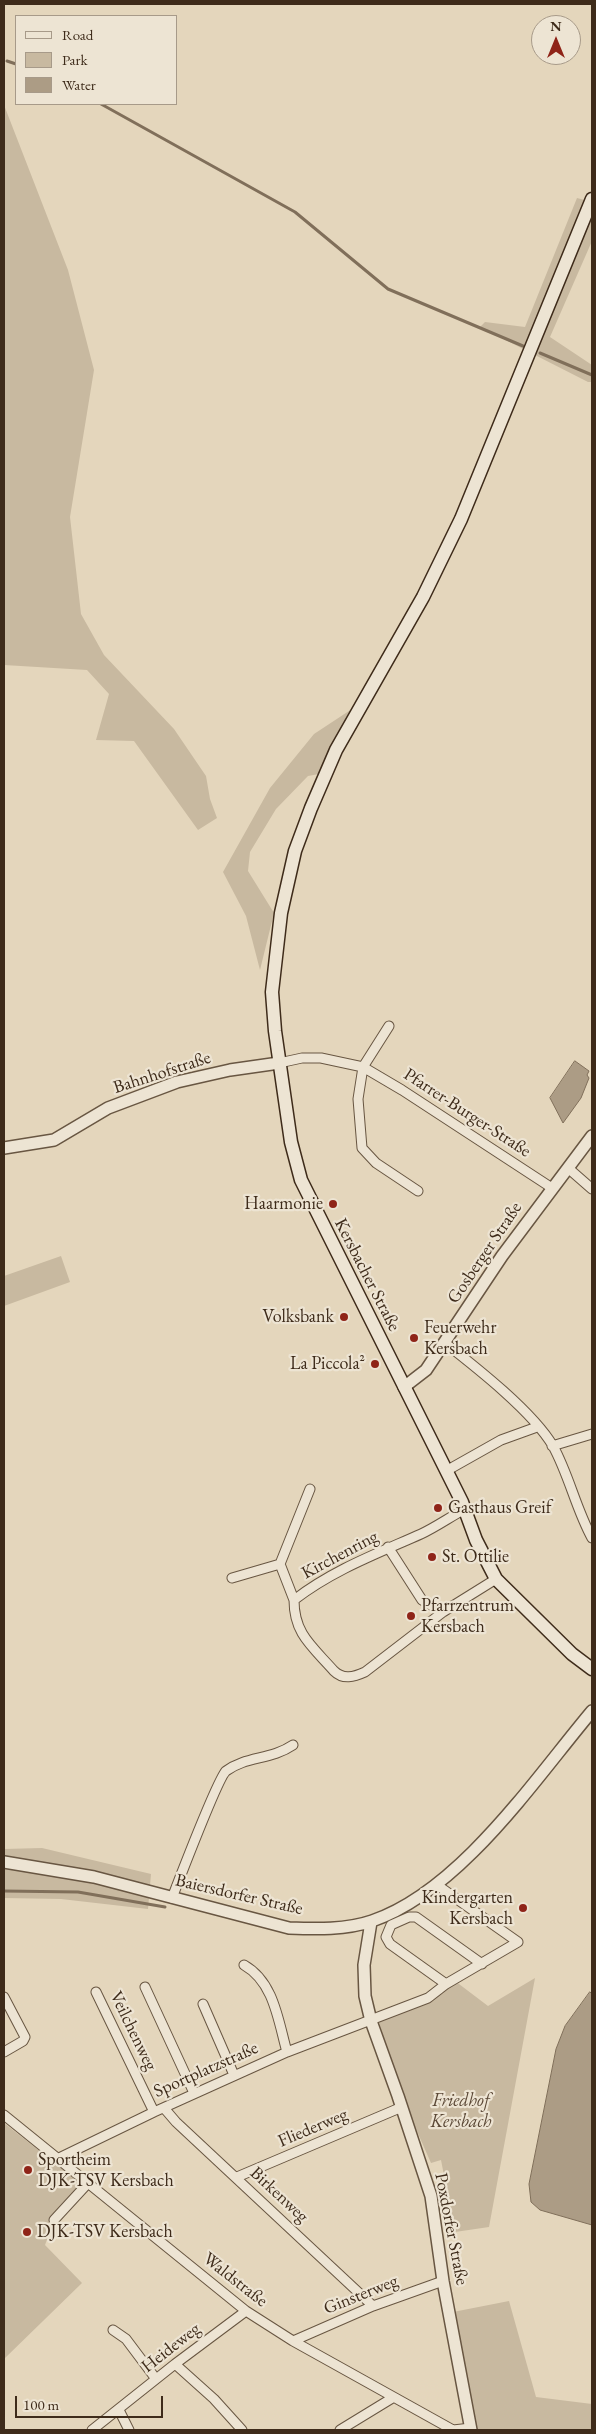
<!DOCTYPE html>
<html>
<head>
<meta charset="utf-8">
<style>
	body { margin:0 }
	#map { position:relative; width:596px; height:2434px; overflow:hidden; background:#e4d6bc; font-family:"EB Garamond",serif }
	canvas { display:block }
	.frame { position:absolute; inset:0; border:5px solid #3e2b1a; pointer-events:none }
	.legend { position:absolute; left:15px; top:15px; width:162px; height:90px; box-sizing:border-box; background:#ede4d3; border:1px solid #a79a89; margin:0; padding:6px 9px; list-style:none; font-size:15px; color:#3e2b1a }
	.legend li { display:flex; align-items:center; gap:10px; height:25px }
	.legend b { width:25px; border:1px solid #a79a89 }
	.north { position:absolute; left:531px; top:15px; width:50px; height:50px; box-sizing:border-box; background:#ede4d3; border:1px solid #a79a89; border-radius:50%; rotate:0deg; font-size:14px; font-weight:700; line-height:20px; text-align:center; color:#3e2b1a }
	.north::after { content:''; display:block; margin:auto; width:18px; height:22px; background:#8f2418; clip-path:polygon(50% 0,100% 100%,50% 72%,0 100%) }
	.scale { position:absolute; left:15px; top:2396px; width:148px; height:22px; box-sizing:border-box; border:2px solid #3e2b1a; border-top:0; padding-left:6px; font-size:15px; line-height:18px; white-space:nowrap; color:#3e2b1a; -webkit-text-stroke:4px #ede4d3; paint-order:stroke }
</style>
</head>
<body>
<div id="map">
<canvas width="596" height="2434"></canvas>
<div class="frame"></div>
<ul class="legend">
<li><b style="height:6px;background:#ede4d3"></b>Road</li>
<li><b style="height:14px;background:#c8b9a0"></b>Park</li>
<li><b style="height:14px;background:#ac9c85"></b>Water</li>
</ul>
<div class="north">N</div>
<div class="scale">100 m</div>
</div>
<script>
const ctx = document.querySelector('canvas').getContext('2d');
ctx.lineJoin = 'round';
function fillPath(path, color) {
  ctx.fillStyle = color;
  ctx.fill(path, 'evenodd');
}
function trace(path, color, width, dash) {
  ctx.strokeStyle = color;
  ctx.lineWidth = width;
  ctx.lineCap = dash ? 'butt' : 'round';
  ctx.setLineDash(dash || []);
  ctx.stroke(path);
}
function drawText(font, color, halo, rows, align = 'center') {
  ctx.font = font + ' "EB Garamond",serif';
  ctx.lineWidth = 4.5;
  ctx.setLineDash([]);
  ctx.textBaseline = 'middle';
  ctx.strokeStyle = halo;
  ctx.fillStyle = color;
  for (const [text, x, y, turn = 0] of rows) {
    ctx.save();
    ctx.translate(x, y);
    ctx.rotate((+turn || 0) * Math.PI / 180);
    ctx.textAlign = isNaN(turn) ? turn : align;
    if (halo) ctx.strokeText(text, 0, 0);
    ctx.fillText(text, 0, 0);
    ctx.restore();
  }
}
fillPath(new Path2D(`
	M4,105l64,165 26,100 -24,147 11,97 23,41 70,74 32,47 4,23 7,19 -19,12 -64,-89 -38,-1 13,-46 -22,-24 -83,-5z
	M577,198l15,4v39l-42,96 42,28v17h-4l-108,-55 5,-5 40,5z
	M355,707l-36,67 -11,2 -32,33 -26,43 -2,19 26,42 -14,57 -14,-54 -23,-44 47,-84 44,-54z
	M61,1256l9,26 -66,24v-30z
	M42,1848l109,26 -3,35 -87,-10 -57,-1v-49z
	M535,1978l-46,249 -34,5 -14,-72 -10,3 -33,-75 -19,-66 48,-22 28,-19 33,25z
	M4,2123l79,62 -29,35 -9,25 37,38 -78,76z
	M509,2301l27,96 56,7v26h-123l-16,-118z`), '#c8b9a0');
const water = new Path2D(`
	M575,1061l14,10 -2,4 2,3 -8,20 -18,25 -13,-25z
	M590,1992l2,2v231l-52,-15 -9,-8 -2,-18 27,-135 9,-23z`);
fillPath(water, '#ac9c85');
trace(water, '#806f5a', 1);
trace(new Path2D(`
	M7,61l9,3
	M101,104l194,108 93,77 135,57
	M540,353l52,22
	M4,1891l74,1 87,15`), '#806f5a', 3);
const minor = new Path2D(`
	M389,1026l-26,41 -5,32 4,49 14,15 42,28
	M279,1063l23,-5h19l42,9 39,23 150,98
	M568,1168l24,21
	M445,1343c32,25 88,69 108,103 16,29 23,63 39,92
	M552,1446l40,-12
	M446,1471l55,-31 36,-13
	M465,1509c-15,8 -29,18 -44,25 -45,20 -88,36 -127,66 0,34 18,46 40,71 9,9 20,6 31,1l78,-60 53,-33
	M388,1547l34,53 21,12
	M232,1578l48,-14
	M294,1600l-14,-36 30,-75
	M172,1898c7,-18 46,-120 54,-127 20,-15 45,-11 67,-26
	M244,1965c30,17 34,55 43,87
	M446,1984l-56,-40 -4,-7 5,-12 18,-8h7l66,47
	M145,1987l49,106
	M96,1992l58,120
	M4,1997l21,40 -2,4 -19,11
	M203,2004l31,71
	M164,2108l12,14 197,184
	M4,2115l242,196 47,30 160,89 18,-2
	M59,2158l95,-46 133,-60 141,-54 18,-14 72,-42 -81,-57
	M237,2177l165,-70
	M54,2220l35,-38
	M113,2330l13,9 30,40
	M293,2341l80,-35 70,-25
	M175,2364l39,35 28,31
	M119,2410l10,20
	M92,2430l83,-66 71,-53
	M340,2430l54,-33`);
const tertiary = new Path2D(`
	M4,1148l50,-8 54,-32 69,-26 53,-12 49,-7
	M404,1387l22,-17 76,-114 90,-120
	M4,1862l90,15 195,51c27,1 57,2 83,-7 88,-30 162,-141 220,-210
	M371,1922l-7,43 1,31 6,25 27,75 33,100 12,85 28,149`);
const secondary = new Path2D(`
	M592,199l-131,320 -38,78 -87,153 -25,58 -16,43 -14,62 -9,79 3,39 16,111 10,38 161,322 14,38 20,39 76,75 20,15`);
trace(minor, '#685642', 11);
trace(tertiary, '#685642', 14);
trace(secondary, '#3e2b1a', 15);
trace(minor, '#ede4d3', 9);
trace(tertiary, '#ede4d3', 11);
trace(secondary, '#ede4d3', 12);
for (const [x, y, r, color] of [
	[333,1204,5,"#8f2418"],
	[344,1317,5,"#8f2418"],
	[414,1338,5,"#8f2418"],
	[375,1364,5,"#8f2418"],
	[438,1508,5,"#8f2418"],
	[432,1557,5,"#8f2418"],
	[411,1616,5,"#8f2418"],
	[523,1908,5,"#8f2418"],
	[28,2170,5,"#8f2418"],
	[27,2232,5,"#8f2418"]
]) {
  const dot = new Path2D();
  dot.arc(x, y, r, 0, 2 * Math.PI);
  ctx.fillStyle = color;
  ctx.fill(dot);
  trace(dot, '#ede4d3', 2);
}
drawText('18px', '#3e2b1a', '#ede4d3', [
	["Bahnhofstraße",162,1073,-18],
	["Pfarrer-Burger-Straße",467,1113,33],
	["Gosberger Straße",485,1253,-56],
	["Kersbacher Straße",367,1275,63],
	["Kirchenring",340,1555,-28],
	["Baiersdorfer Straße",239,1895,13],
	["Veilchenweg",133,2031,64],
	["Sportplatzstraße",206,2070,-24],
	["Fliederweg",313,2128,-23],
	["Birkenweg",279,2195,43],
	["Poxdorfer Straße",451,2229,79],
	["Waldstraße",235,2280,38],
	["Ginsterweg",361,2295,-22],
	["Heideweg",171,2348,-38]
]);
drawText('18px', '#3e2b1a', '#ede4d3', [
	["Haarmonie",323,1204,"right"],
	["Volksbank",334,1317,"right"],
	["Feuerwehr",424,1328],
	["Kersbach",424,1349],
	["La Piccola²",365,1364,"right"],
	["Gasthaus Greif",448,1508],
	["St. Ottilie",442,1557],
	["Pfarrzentrum",421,1606],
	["Kersbach",421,1627],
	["Kindergarten",513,1898,"right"],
	["Kersbach",513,1919,"right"],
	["Sportheim",38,2160],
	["DJK-TSV Kersbach",38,2181],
	["DJK-TSV Kersbach",37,2232]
], 'left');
drawText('italic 18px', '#5a4735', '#ede4d3', [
	["Friedhof",461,2101],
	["Kersbach",461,2122]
]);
</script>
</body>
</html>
